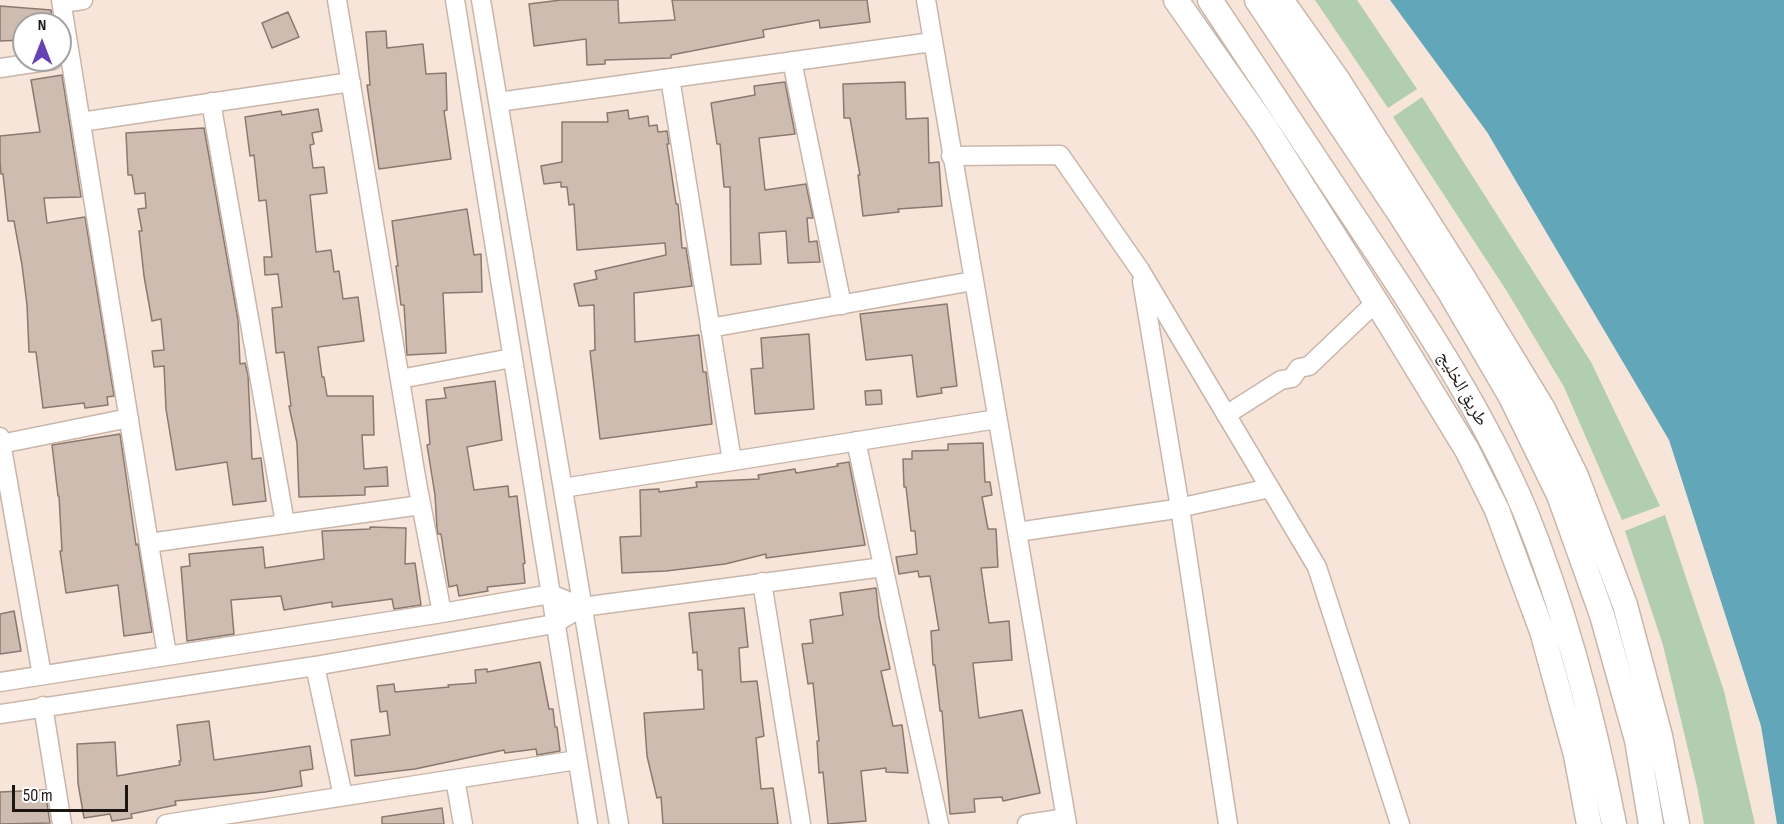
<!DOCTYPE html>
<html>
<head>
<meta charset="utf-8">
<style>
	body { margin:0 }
	#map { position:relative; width:1784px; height:824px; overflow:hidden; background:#f8e5d9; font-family:"Sofia Sans Condensed",sans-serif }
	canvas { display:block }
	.north { position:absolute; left:12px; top:12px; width:60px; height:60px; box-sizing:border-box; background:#fff; border:2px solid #a4a2a0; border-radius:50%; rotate:0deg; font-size:16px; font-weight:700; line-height:24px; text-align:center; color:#1c1611 }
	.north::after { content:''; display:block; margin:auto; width:21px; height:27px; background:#6540b8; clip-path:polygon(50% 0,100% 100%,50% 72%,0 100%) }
	.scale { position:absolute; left:12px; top:785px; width:116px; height:27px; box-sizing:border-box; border:3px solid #1c1611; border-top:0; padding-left:8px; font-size:18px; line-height:21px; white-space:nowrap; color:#1c1611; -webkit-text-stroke:4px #fff; paint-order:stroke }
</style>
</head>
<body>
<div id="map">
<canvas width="1784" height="824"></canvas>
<div class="north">N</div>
<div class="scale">50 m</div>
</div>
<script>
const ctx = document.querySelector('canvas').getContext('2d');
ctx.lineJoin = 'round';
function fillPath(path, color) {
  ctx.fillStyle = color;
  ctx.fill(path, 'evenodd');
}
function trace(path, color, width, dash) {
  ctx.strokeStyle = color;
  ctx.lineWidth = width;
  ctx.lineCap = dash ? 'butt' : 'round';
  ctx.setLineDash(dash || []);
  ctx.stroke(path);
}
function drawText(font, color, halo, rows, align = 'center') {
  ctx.font = font + ' "Sofia Sans Condensed","Noto Naskh Arabic",sans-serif';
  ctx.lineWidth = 4.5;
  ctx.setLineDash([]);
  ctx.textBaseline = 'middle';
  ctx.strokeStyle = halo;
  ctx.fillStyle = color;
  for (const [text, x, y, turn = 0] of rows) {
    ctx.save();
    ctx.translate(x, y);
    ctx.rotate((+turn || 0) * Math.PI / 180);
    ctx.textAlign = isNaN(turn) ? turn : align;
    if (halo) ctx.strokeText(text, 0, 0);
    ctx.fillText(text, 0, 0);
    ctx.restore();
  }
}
fillPath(new Path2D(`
	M1315,0h42l60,89 -29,19z
	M1422,97l169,265 69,144 -38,14 -58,-133 -56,-94 -115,-176z
	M1665,515l59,176 31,133h-51l-7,-37 -34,-142 -38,-114z`), '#b1cdb2');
fillPath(new Path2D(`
	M1390,0h394v824h-7l-16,-98 -92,-286 -182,-308z`), '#61a7b9');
const building = new Path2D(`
	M561,0h57l1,23 56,-3 -3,-20h195l3,22 -50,6 -1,-8 -56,10 1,7 -93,18v3l-66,2v4l-18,1 -1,-26 -52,7 -5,-42z
	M0,6l51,4 2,14h-29v16l-24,1z
	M288,12l11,25 -27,11 -10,-25z
	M386,31l1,17 36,-4 3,30 20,-1 1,37 -3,1 7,48 -72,10 -12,-84h3l-4,-53z
	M62,75l19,122 -37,1 3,25 38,-6 29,179 -7,1 1,8 -23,3 -1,-5 -41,5 -7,-56h-7l-2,-47 -5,-40 -8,-44h-6l-5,-47h-2l-1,-13v-25l40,-4 -9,-52z
	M785,82l10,52 -36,4 6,52 41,-6 7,34h-6l2,24 8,-1 3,21 -32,1 -2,-32 -27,2 2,31 -30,1 -1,-78h-6l-4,-43h-3l-6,-41 44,-8 -1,-9z
	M905,82l1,37 22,-1 1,45 10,-1 3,44 -44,3 1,3 -36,4 -5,-41h2l-10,-57h-6l-1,-34z
	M318,109l4,22 -10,2 2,11 -4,1 3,23 11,-1 3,26 -17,2 6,57 15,-2 3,22 5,-1 4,28 15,-2 6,44 -46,6 4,30h2l3,19h46l1,39h-12l2,34 23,-2 1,19 -23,1v8l-66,2 -2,-54 -8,-37h2l-7,-54 -8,1 -4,-45 10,-1 -4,-33 -13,1 -1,-18h8l-6,-57 -7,1 -5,-46 -4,1 -5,-39 36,-6 1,4z
	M628,110l1,9 19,-3 1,10 8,-1 1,7 9,-1 2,13h-2l9,60h2l4,44h4l6,38 -58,7 1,49 64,-7 4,37h3l6,52 -112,15 -10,-88 5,-1 -1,-45 -15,1 -5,-22 23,-5 -2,-8 71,-16 -1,-12 -88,7 -3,-46 -5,1 -2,-18h-6v-5l-17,2 -3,-18 21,-4v-40h46l-1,-9z
	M204,128l34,192 2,44 5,-1 3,12 4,84 9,-1 5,43 -33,4 -6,-43 -51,8 -10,-61 -2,-43 -10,1 -2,-16 12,-1 -3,-31 -9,2 -8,-45 -5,-45h3l-4,-22 8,-1 -1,-15 -10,1 -3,-19h-4l-2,-42z
	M467,209l7,46 7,-1 1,38 -39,1 3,60 -39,2 -3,-50h-3l-5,-39h2l-6,-45z
	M947,304l10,82 -16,2 1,5 -25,4 -5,-42 -46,5 -6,-46z
	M809,334l5,75 -59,5 -4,-45 12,-1 -2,-30z
	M495,381l7,59 -35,7 7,43 34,-4 1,11 8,-1 8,67 -2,1 2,19 -38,4 1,4 -29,5 -2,-11 -8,2 -8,-53h-3l-1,-5 -2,-34 -8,-50 3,-1 -4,-44 20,-2 -2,-10z
	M881,390l1,14 -16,1 -1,-14z
	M120,434l16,111 2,-1 14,88 -28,4 -6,-51 -52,8 -6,-42h2l-3,-55h-1l-6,-51z
	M983,443l2,39h5l2,13 -10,2 6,32h8l2,38 -17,1 8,55 20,-2 3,39 -39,3 6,55 43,-8 18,83 -37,8 -1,-4 -28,2 1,13 -25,2 -8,-103h-2l-5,-46h-2l-2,-34 8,-1 -9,-54 -11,1 -1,-6 -19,3 -3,-17 21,-3 -2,-23h-4l-5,-44h-2l-1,-28h9v-8l36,-1v-6z
	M849,462l16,83 -99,13v-4l-41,10 -59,7 -44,2 -2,-36 21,-1 -1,-46 19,-1v3l38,-5 -1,-5 63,-3 -1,-4 37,-6 1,4 42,-7 -1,-2z
	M370,527l36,1 -1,36 10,-1 6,42 -27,4 -2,-10 -60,8v-5l-48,8 -3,-14 -50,4 3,34 -47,7 -6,-74 9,-1 -1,-12 74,-7 2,21 59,-9 -2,-28 48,-2z
	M876,588l3,29 11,52 -9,2 12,55 9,-1 6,48 -22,-1v-4l-25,3 5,50 -38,3 -5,-52 -4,1 -2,-32h2l-6,-58 -5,1 -6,-40 11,-1 -3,-23 33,-5 -3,-22z
	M744,608l4,39 -9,1 2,34 16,-1 7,55 -8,2 5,51 12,-1 5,36h-115l-2,-27 -4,1 -10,-42 -3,-43 60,-4 -2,-39h-4l-1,-18 -4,1 -4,-40z
	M14,611l7,40 -21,3v-40z
	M540,662l9,47h4l2,18h2l3,24 -23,4 -1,-6 -31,4 -1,-3 -89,19 -60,7 -4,-36 39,-5 -3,-24 -7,1 -3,-26 17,-2 1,8 54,-5 -1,-2 28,-2 -1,-13 12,-1v3z
	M209,721l5,39 96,-14 3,23 -13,2 2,15 -37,6 -90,9 1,4 -45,9 1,4 -20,3 -2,-7 -26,4 -6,-35 -1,-39 38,-2 2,34 63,-11 -1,-4h2l-4,-36z
	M45,790l5,33 -50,1v-32z
	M442,808l2,16h-62v-7z`);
fillPath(building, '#cfbcb0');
trace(building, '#8a796e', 1.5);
const minor = new Path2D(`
	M61,0l106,655
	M337,0l80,483 25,130
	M455,0l133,824
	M481,0l138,824
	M926,0l141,824
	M62,3l21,-3
	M792,61l50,244
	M0,68l53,-8
	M670,78l62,383
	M211,102l74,421
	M498,102l434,-60
	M81,122l270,-40
	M951,156l109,-1 80,115 177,297 83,257
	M1142,281l38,227 48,316
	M710,328l263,-47
	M400,379l112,-21
	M1226,415l55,-35 11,-2 7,-10 10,-2 67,-64
	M0,437l42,238
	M856,441l83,383
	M1,444l128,-26
	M563,488l434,-69
	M1017,532l152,-22 101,-22
	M149,543l272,-38
	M762,582l39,242
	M315,666l28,130
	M0,682l442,-69 109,-19 31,13
	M43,706l19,118
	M0,714l315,-48 239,-42 28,-17 301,-40
	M455,779l8,45
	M166,824l411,-64
	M1027,824l39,-6`);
const major = new Path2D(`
	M1176,0l89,127 125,197 77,126 30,60 45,121 34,124 13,69
	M1210,0c52,79 105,158 157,237 58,87 117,177 158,274 41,101 68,206 89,313
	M1257,0l145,217 47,74 62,106 48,98 43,120 35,125 14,84
	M1281,0l56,79 127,200 79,130 33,67 49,129 35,131 17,88`);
trace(minor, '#c9b6aa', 21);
trace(major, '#c9b6aa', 27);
trace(minor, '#fff', 18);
trace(major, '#fff', 24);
drawText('18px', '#1c1611', '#fff', [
	["طريق الخليج",1462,389,60]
]);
</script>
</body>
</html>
